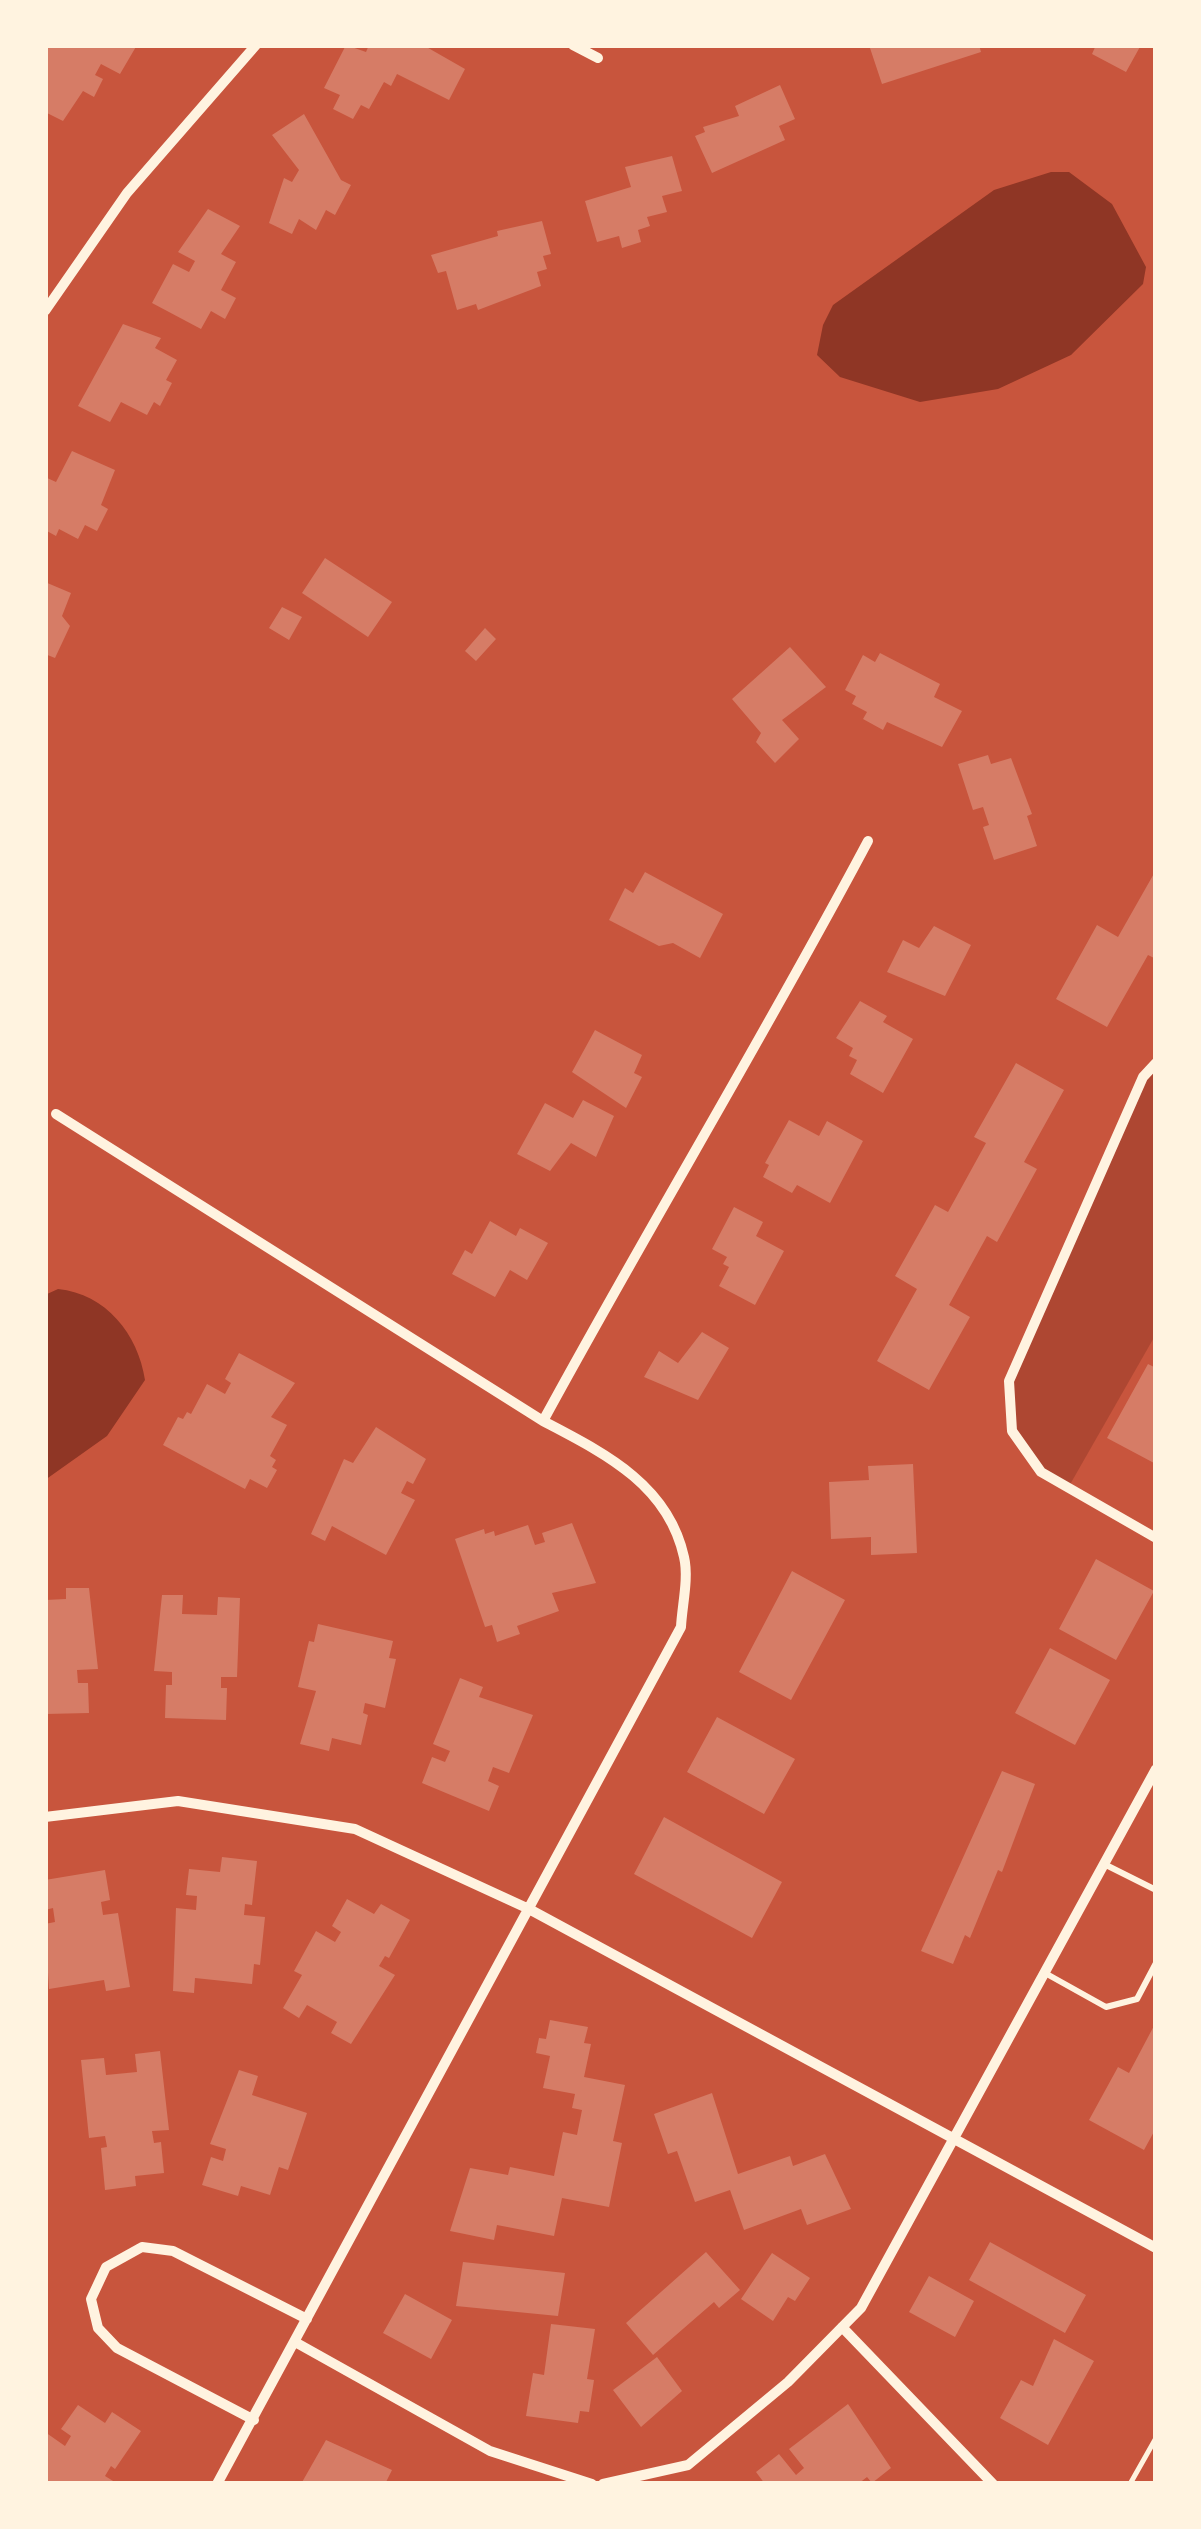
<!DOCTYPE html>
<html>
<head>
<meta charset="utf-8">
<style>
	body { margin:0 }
	#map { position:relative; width:1201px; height:2529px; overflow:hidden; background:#c8553d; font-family:Georgia,serif }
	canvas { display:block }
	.frame { position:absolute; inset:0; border:48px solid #fff3e0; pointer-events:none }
</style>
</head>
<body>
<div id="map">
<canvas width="1201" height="2529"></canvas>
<div class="frame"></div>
</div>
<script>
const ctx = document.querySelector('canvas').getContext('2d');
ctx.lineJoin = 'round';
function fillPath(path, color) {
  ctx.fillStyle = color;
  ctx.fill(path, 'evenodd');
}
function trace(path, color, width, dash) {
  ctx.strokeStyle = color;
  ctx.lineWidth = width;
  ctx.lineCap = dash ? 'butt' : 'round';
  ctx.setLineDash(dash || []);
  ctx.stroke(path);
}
fillPath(new Path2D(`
	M1156,1063v271l-88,154c-50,-29 -55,-52 -59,-107l134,-304z`), '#ae4732');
fillPath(new Path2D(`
	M1051,172h18l43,32 34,63 -3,17 -72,71 -73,34 -78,13 -80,-25 -23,-22 6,-30 10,-20 161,-115z
	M58,1289c48,5 80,45 87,91l-38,56 -62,44v-185z`), '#8f3625');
fillPath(new Path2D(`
	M45,45h92l-17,29 -19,-10 -6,11 8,4 -9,18 -11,-6 -20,30 -18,-9z
	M346,45l20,7 3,-7h54l42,24 -16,31 -52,-26 -6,12 -7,-4 -15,27 -8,-4 -8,14 -20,-10 7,-14 -16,-7z
	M869,45h110l2,7 -99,32z
	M1096,45h45l-15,27 -34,-18z
	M780,85l15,34 -16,7 6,14 -73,33 -17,-37 10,-4 -2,-5 36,-11 -4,-10z
	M304,114l37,66 10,5 -16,30 -9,-5 -10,20 -17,-11 -7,15 -23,-11 15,-45 8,4 7,-12 -27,-35z
	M672,156l10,35 -20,5 5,16 -20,5 3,9 -12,4 3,12 -19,6 -3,-12 -22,6 -12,-41 46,-14 -6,-20z
	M208,209l32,17 -19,28 15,8 -15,28 15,8 -11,21 -14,-8 -10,18 -49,-26 21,-39 16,8 6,-11 -17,-9z
	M542,221l9,33 -8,2 4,13 -10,3 4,14 -63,24 -2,-6 -19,6 -11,-39 -8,2 -7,-18 67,-19 -1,-5z
	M123,324l38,14 -6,10 22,12 -11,20 6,3 -12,23 -6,-4 -7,13 -26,-13 -11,20 -32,-16z
	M72,451l43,19 -14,35 7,4 -11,22 -12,-6 -7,14 -19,-10 -3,7 -11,-6v-53l11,5z
	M325,558l67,44 -24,35 -66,-44z
	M45,582l26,11 -9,23 8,10 -15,32 -10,-4z
	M282,607l20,10 -13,23 -20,-12z
	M485,628l11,11 -20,22 -11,-10z
	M790,647l36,40 -44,33 17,19 -24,24 -19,-21 5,-9 -29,-34z
	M880,653l60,31 -6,13 28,14 -20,36 -55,-25 -4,8 -20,-11 4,-7 -15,-8 4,-8 -11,-6 18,-35 12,7z
	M988,755l3,9 20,-6 21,56 -5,2 10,30 -43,14 -11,-33 6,-2 -6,-18 -10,3 -15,-46z
	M1156,870v89l-8,-4 -41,72 -51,-28 41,-74 21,12z
	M645,872l78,42 -23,44 -27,-15 -14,3 -50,-26 16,-32 8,5z
	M934,926l37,19 -26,51 -58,-24 16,-32 16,8z
	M860,1001l27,15 -4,6 30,17 -30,54 -33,-19 7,-14 -8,-4 4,-8 -17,-10z
	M595,1030l47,25 -8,18 8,4 -16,31 -54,-36z
	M1016,1063l48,27 -40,72 13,7 -40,73 -10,-6 -38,69 21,12 -41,73 -52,-29 40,-72 -22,-13 40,-71 13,7 38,-69 -12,-6z
	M583,1100l31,16 -18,41 -25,-14 -21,28 -33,-17 28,-51 28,15z
	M789,1120l30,16 8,-15 36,20 -33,62 -33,-18 -5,8 -29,-16 6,-12 -4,-2z
	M734,1207l29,15 -7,14 28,15 -29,54 -36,-19 10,-19 -6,-3 4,-7 -15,-8z
	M490,1221l26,15 4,-8 28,15 -21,37 -17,-10 -15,27 -43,-23 13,-24 7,4z
	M702,1332l27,16 -31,52 -54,-23 15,-26 19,12z
	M239,1353l56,30 -24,34 16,8 -17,31 6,4 -4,7 5,3 -10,18 -17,-9 -5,10 -82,-44 15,-28 5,2 4,-7 4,2 16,-30 18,10 6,-11 -6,-4z
	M1148,1364l8,4 -2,95 -47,-25z
	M376,1427l50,32 -13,25 -6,-3 -6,12 14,7 -29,55 -54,-29 -7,15 -14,-7 33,-75 9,4z
	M913,1464l4,89 -46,2v-18l-40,2 -2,-57 40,-2 -1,-14z
	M572,1523l24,60 -44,10 7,18 -42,15 3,8 -23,8 -5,-17 -7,2 -30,-88 29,-10 1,5 9,-3 1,5 33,-11 7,20 10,-3 -3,-9z
	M1096,1559l58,32 -38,69 -57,-31z
	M792,1571l53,29 -54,100 -52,-28z
	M66,1588h23l9,81 -21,1 1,13h10l1,30 -44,1v-114l21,-1z
	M162,1595h21l-1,19 35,1 1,-18 22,1 -3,79h-16v11h6l-1,32 -61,-2 1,-33h6v-13l-18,-1z
	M318,1624l75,17 -4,17 7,1 -11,49 -20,-5 -2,10 5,2 -7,30 -29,-7 -3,13 -29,-7 16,-53 -18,-4 11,-46 5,1z
	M1050,1648l60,32 -35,65 -60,-32z
	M460,1678l23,9 -4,10 54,18 -24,58 -16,-6 -5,14 11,5 -10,25 -67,-28 10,-26 13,5 5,-11 -17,-7z
	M717,1717l78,42 -31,55 -77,-42z
	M1002,1771l33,13 -33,88 -4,-2 -28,68 -5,-3 -12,29 -32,-13z
	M664,1817l118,65 -30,56 -118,-64z
	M222,1857l35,4 -5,44 -7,-1 -1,11 21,2 -5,48 -6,-1 -2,20 -57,-6 -1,15 -21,-2 3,-83 20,2 1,-14 -11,-1 3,-26 31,3z
	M105,1870l5,30 -9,2 2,13 15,-2 12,74 -24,4 -2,-11 -55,9 -4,-65 10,-2 -2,-14 -8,2v-30z
	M347,1899l27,15 7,-10 29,16 -21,38 -4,-2 -6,10 16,9 -44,69 -20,-11 6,-11 -30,-17 -8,13 -16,-10 19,-33 -8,-4 22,-40 19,11 6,-10 -9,-6z
	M550,2020l38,7 -4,16 7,1 -7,33 41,8 -12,56 9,2 -13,64 -47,-9 -8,38 -57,-11 -3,15 -44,-9 20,-63 38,7 2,-8 44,9 9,-44 14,3 5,-25 -10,-2 3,-14 -32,-6 7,-32 -14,-3 3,-15 7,1z
	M1156,2022v106l-12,22 -55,-30 29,-53 11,6z
	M160,2051l9,79 -17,1 2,12 7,-1 3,31 -29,3 1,10 -31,4 -4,-42 6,-1 -2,-11 -16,2 -8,-78 23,-2 2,17 31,-3 -2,-18z
	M239,2070l19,6 -6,19 55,18 -19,57 -9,-3 -9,28 -29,-9 -3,10 -36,-11 9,-28 12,4 3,-12 -16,-5z
	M712,2093l26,81 52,-18 3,10 32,-12 26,55 -44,16 -6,-16 -57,21 -14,-40 -35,12 -18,-51 -9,3 -14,-40z
	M990,2242l96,53 -21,38 -96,-53z
	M706,2252l34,38 -21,18 -5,-6 -61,53 -27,-32z
	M772,2253l38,25 -15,23 -7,-4 -15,24 -32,-22z
	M463,2262l102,11 -7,43 -102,-10z
	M929,2276l45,25 -19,36 -46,-25z
	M405,2294l47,26 -21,39 -48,-26z
	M551,2324l44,5 -8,50 7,1 -5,32 -9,-1 -2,12 -52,-7 7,-43 11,2z
	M1054,2339l40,22 -46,84 -48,-27 21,-38 12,6z
	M657,2357l25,34 -41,36 -28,-37z
	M848,2404l43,64 -19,15 -5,-6 -9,7h-93l-9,-12 23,-18 17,21 8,-7 -15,-19z
	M78,2405l27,18 7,-11 29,19 -26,38 -4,-3 -6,10 13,8h-73v-52l20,14 6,-10 -10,-7z
	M326,2440l66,30 -7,14h-84z`), '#d67c66');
trace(new Path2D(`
	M1130,2484l26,-46`), '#fff3e0', 5);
trace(new Path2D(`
	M1104,1864l52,26
	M1045,1973l61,34 31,-8 19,-36`), '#fff3e0', 6);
trace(new Path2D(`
	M573,45l25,13
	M45,311l82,-118 129,-148
	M1156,1063l-13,14 -134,304 3,50 29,41 115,66
	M56,1114l487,307c61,32 125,63 141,136 5,21 -2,49 -3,70l-464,857
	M543,1421c106,-195 221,-384 325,-580
	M45,1817l133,-16 177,28 174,80 627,339
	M842,2327l151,157
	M295,2342l195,109 102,33
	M254,2420l-137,-72 -19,-20 -7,-29 15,-32 36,-20 31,4 134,68
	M603,2484l85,-19 100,-83 73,-74 295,-539`), '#fff3e0', 10);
</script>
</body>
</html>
